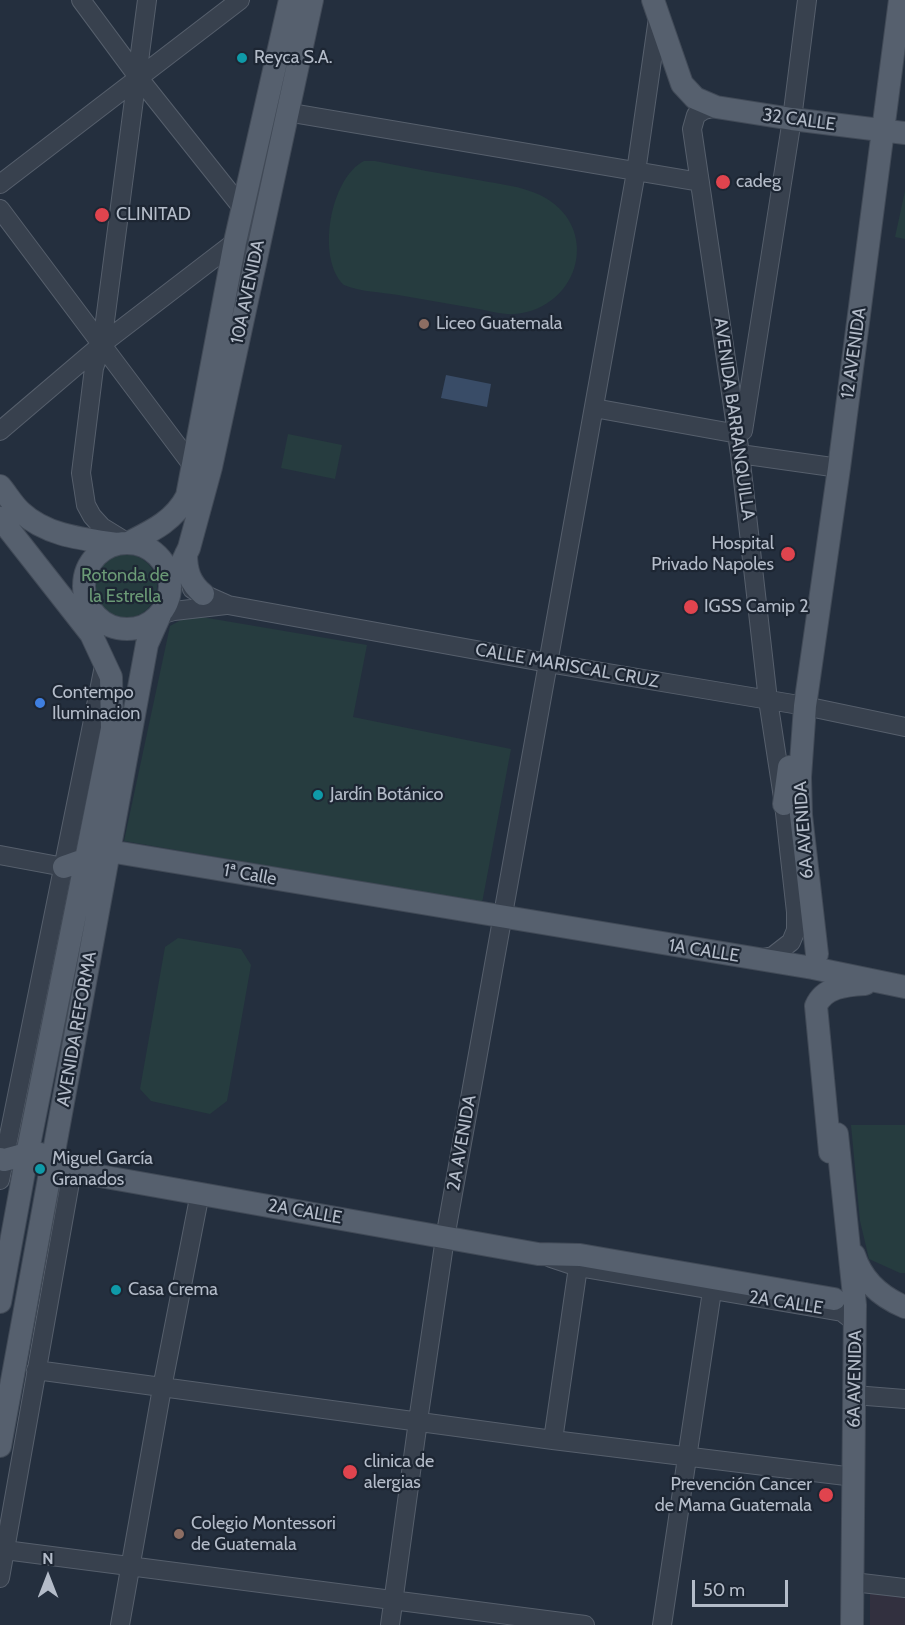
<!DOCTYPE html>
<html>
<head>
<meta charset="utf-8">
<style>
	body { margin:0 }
	#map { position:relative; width:905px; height:1625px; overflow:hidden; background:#242f3e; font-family:Cabin,sans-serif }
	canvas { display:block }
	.north { position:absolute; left:18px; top:1547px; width:60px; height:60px; -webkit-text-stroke:4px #1d2633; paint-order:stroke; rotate:0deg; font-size:16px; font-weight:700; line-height:24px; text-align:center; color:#b4bcc9 }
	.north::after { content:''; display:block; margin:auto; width:21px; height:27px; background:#b4bcc9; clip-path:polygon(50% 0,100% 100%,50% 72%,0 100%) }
	.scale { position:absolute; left:692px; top:1580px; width:96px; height:27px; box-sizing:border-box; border:3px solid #b4bcc9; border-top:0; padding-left:8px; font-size:18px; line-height:21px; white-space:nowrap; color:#b4bcc9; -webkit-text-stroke:4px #1d2633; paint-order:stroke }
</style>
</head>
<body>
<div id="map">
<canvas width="905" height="1625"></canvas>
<div class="north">N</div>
<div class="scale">50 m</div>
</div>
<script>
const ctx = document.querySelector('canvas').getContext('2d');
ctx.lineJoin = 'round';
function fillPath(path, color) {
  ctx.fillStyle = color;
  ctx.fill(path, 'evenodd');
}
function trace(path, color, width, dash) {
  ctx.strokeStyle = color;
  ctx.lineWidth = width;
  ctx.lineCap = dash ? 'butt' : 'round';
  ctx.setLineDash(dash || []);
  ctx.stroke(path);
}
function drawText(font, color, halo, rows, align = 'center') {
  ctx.font = font + ' Cabin,sans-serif';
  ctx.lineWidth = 4.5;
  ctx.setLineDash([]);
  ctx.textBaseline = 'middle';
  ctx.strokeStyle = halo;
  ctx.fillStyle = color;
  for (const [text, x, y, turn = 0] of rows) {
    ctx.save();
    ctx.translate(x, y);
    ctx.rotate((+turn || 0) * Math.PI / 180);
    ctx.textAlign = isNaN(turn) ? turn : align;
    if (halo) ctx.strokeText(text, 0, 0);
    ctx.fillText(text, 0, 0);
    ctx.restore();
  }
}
fillPath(new Path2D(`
	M870,1590l35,5v30h-35z`), '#32303f');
fillPath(new Path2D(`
	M364,161h11c34,7 69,13 103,19 21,4 43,6 62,15 62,30 41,113 -25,119 -12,1 -25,-3 -36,-5 -27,-5 -54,-9 -81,-14 -17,-3 -38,-3 -54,-10 -28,-26 -14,-107 20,-124z
	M905,191v48l-10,-2z
	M288,434l54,11 -7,34 -54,-11z
	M93 586a32 32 0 1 1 64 0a32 32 0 1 1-64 0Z
	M190,615l177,30 -14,72 158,32 -29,154 -358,-62 46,-215z
	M178,938l63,11 10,16 -24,136 -17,13 -59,-13 -11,-12 25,-142z
	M851,1125h54v148h-5l-31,-14 -9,-38z`), '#263c3f');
fillPath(new Path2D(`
	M446,375l45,9 -4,23 -46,-9z`), '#394c67');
const minor = new Path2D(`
	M81,0l57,77 105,132
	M716,107l-12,3 -8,5 -4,14 48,325 28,246 16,104 12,108v18l-5,12 -18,14 -15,3
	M286,112l414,70
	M0,184l240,-184
	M0,209l192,256
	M594,408l144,26
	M0,431l102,-87 133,-102
	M743,431l49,-312 15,-119
	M740,454l99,14
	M128,543l-26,-16 -10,-11 -6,-11 -5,-32 13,-105 8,-24 45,-344
	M192,589l36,16 320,58 257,43 100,21
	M160,615l14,-4 52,-6
	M0,855l64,12
	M0,1180l105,-519
	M551,1258l27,9 264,45 13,10
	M36,1370l517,70 301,37
	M854,1395l51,4
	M553,1440l25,-173
	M5,1550l580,75
	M0,1578l72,-407
	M853,1582l52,6
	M120,1625l42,-237 38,-195
	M390,1625l28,-204 27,-183 191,-1066 22,-154
	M662,1625l50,-334`);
const major = new Path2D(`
	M653,0l29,84 13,14 21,9 76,12 113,14
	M0,486c7,8 13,19 21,26 26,24 62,27 96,32
	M0,518l91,116 20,43 1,52 -85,426 -27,147
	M84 586a43 43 0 1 1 86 0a43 43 0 1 1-86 0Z
	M128,543c24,-12 46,-22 59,-47l48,-254 55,-242
	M186,554c0,17 4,29 17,40
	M170,578l8,-7 11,-23 22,-81 101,-467
	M784,804l5,-37
	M64,867l45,-16 704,117 92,19
	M817,954l-16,-139 -1,-38 5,-71 34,-238 61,-468
	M837,1134l18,171 -3,320
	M830,1152l-14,-146c8,-19 30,-21 49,-22
	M0,1159l4,1c39,-10 34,-10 68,11l466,83 42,1 254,44
	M854,1255c8,25 27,42 51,52
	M0,1446l147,-802 13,-29`);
trace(minor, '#565f6c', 20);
trace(major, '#414a57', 24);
trace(minor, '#38414e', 18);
trace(major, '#56606e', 22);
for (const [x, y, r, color] of [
	[242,58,6,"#0f9aa8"],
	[723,182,8,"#e0444e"],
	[102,215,8,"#e0444e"],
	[424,324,6,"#8d6e63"],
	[788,554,8,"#e0444e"],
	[691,607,8,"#e0444e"],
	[40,703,6,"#3f7fe0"],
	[318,795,6,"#0f9aa8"],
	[40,1169,6,"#0f9aa8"],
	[116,1290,6,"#0f9aa8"],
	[350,1472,8,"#e0444e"],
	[826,1495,8,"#e0444e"],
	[179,1534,6,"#8d6e63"]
]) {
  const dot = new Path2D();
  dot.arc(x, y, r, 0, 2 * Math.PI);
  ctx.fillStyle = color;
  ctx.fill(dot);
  trace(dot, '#1d2633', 2);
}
drawText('18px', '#b4bcc9', '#1d2633', [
	["Reyca S.A.",254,58],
	["cadeg",736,182],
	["CLINITAD",116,215],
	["Liceo Guatemala",436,324],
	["Hospital",774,544,"right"],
	["Privado Napoles",774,565,"right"],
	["IGSS Camip 2",704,607],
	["Contempo",52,693],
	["Iluminacion",52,714],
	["Jardín Botánico",330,795],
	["Miguel García",52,1159],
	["Granados",52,1180],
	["Casa Crema",128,1290],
	["clinica de",364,1462],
	["alergias",364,1483],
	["Prevención Cancer",812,1485,"right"],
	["de Mama Guatemala",812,1506,"right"],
	["Colegio Montessori",191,1524],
	["de Guatemala",191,1545]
], 'left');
drawText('18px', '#b4bcc9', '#1d2633', [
	["32 CALLE",799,120,8],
	["10A AVENIDA",248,292,-78],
	["12 AVENIDA",854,353,-82],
	["AVENIDA BARRANQUILLA",734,419,82],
	["CALLE MARISCAL CRUZ",567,666,10],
	["6A AVENIDA",804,830,-94],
	["1ª Calle",250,875,10],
	["1A CALLE",704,951,9],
	["AVENIDA REFORMA",77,1029,-80],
	["2A AVENIDA",462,1143,-80],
	["2A CALLE",305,1212,10],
	["2A CALLE",786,1303,9],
	["6A AVENIDA",855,1379,-89]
]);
drawText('18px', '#6b9a76', '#1d2633', [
	["Rotonda de",125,576],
	["la Estrella",125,597]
]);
</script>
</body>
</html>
